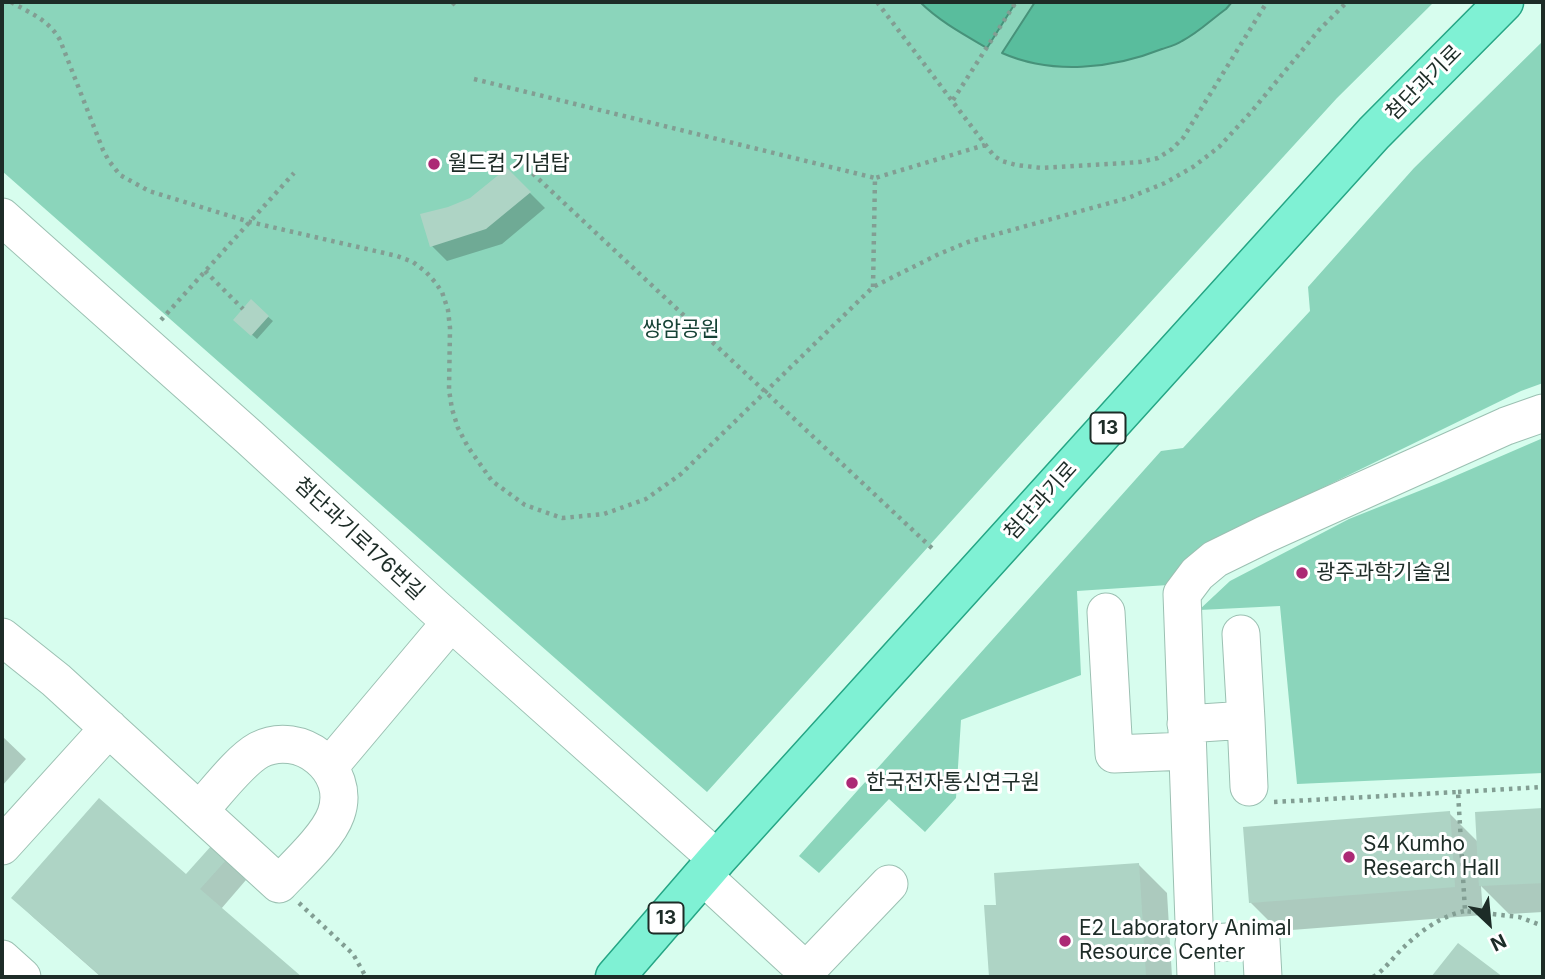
<!DOCTYPE html>
<html>
<head>
<meta charset="utf-8">
<style>
	body { margin:0 }
	#map { position:relative; width:1545px; height:979px; overflow:hidden; background:#d7fdee; font-family:Inter,sans-serif }
	canvas { display:block }
	.frame { position:absolute; inset:0; border:4px solid #1d2c27; pointer-events:none }
	.north { position:absolute; left:1454px; top:888px; width:70px; height:70px; -webkit-text-stroke:5px #fff; paint-order:stroke; rotate:154deg; font-size:19px; font-weight:700; line-height:28px; text-align:center; color:#1d2c27 }
	.north::after { content:''; display:block; margin:auto; width:24px; height:32px; background:#1d2c27; clip-path:polygon(50% 0,100% 100%,50% 72%,0 100%) }
</style>
</head>
<body>
<div id="map">
<canvas width="1545" height="979"></canvas>
<div class="frame"></div>
<div class="north">N</div>
</div>
<script>
const ctx = document.querySelector('canvas').getContext('2d');
ctx.lineJoin = 'round';
function fillPath(path, color) {
  ctx.fillStyle = color;
  ctx.fill(path, 'evenodd');
}
function trace(path, color, width, dash) {
  ctx.strokeStyle = color;
  ctx.lineWidth = width;
  ctx.lineCap = dash ? 'butt' : 'round';
  ctx.setLineDash(dash || []);
  ctx.stroke(path);
}
function drawText(font, color, halo, rows, align = 'center') {
  ctx.font = font + ' Inter,"Noto Sans KR",sans-serif';
  ctx.lineWidth = 6;
  ctx.setLineDash([]);
  ctx.textBaseline = 'middle';
  ctx.strokeStyle = halo;
  ctx.fillStyle = color;
  for (const [text, x, y, turn = 0] of rows) {
    ctx.save();
    ctx.translate(x, y);
    ctx.rotate((+turn || 0) * Math.PI / 180);
    ctx.textAlign = isNaN(turn) ? turn : align;
    if (halo) ctx.strokeText(text, 0, 0);
    ctx.fillText(text, 0, 0);
    ctx.restore();
  }
}
fillPath(new Path2D(`
	M2,2h1432l-97,96 -317,347 -313,347 -705,-621z
	M1543,41v342l-22,8 -283,138 -70,56 -91,6 4,84 -120,45 -5,78 -31,34 -36,-33 -70,74 -20,-17 362,-405 22,-3 127,-137 -2,-24 106,-119z
	M1543,438v335l-246,11 -17,-178 -81,4 31,-29 119,-62 90,-36z`), '#8bd5bb');
const water = new Path2D(`
	M920,2h96l-29,46c-24,-14 -48,-27 -67,-46z
	M1035,2h197l-6,7c-14,10 -28,24 -44,32 -6,4 -14,6 -20,8 -50,20 -110,26 -160,4z`);
fillPath(water, '#59bd9d');
trace(water, '#47927a', 2);
fillPath(new Path2D(`
	M507,170l38,38 -43,36 -55,17 -15,-15 17,-37 22,-10z
	M251,302l22,19 -16,18 -22,-19z
	M2,736l24,23 -24,27z
	M1543,810v102l-34,2 -28,-28 2,29 -204,16 -29,-29 199,-89 30,30 -2,-30z
	M226,860l20,20 -25,29 78,68h-198l-67,-59 -20,-20 172,-21z
	M1138,864l29,29 5,84h-182l-4,-70 12,-1z`), '#0003');
fillPath(new Path2D(`
	M507,168l24,24 -45,37 -56,18 -10,-33 28,-7 22,-9z
	M251,299l18,17 -18,20 -18,-16z
	M99,798l87,76 26,-29 15,14 -27,30 102,88h-200l-91,-79z
	M1543,808v75l-64,3 -4,-74z
	M1450,811l5,76 -206,16 -6,-76z
	M1139,863l7,114h-157l-5,-72h12l-2,-32z
	M1458,943l45,34h-72z`), '#aed4c5');
const minor = new Path2D(`
	M2,217l247,220 184,169 284,253
	M1106,612l8,142 73,-3
	M1241,634l5,86
	M2,637l54,43 223,204c17,-18 49,-47 57,-70 16,-45 -36,-85 -77,-64 -20,11 -44,44 -60,61
	M1186,724l60,-4 3,67
	M329,767l122,-145
	M2,846l107,-118
	M703,876l103,95 83,-87
	M1194,944l67,-4 2,37
	M2,959l20,18
	M1196,977l-14,-383 15,-20 18,-15 51,-25 240,-108 37,-13`);
const major = new Path2D(`
	M615,977l102,-118 657,-726 130,-131`);
trace(minor, '#9bc0b2', 39);
trace(major, '#25a685', 41);
trace(new Path2D(`
	M11,2c19,11 38,18 49,38l43,110 6,11 11,14 29,16 101,31 147,34 16,6 13,10 9,10 7,10 6,18 2,18 -1,62 3,19 6,19 10,19 24,34 33,24 37,13 42,-4 42,-15 35,-25 192,-187 66,-33 29,-12 160,-44 37,-15 28,-16 26,-20 33,-36 67,-81 28,-28
	M877,2l117,154 8,5 14,4 26,3 98,-6 18,-4 14,-9 11,-11 84,-136
	M452,5l3,-3
	M474,79l401,99
	M953,100l63,-98
	M514,156l421,395
	M205,271l38,38
	M873,287l2,-109 110,-33
	M161,320l133,-147
	M1458,792l85,-5
	M1274,802l184,-10 7,119 54,6 24,9
	M299,903l54,51 13,23
	M1373,977c12,-7 21,-21 31,-30 16,-16 39,-32 61,-36`), '#829e93', 4.5, [3.5, 5]);
trace(minor, '#fff', 37);
trace(major, '#7ff1d4', 38);
for (const [x, y, r, color] of [
	[434,164,7,"#ac2a75"],
	[1302,573,7,"#ac2a75"],
	[852,783,7,"#ac2a75"],
	[1349,857,7,"#ac2a75"],
	[1065,941,7,"#ac2a75"]
]) {
  const dot = new Path2D();
  dot.arc(x, y, r, 0, 2 * Math.PI);
  ctx.fillStyle = color;
  ctx.fill(dot);
  trace(dot, '#fff', 2.5);
}
for (const [x, y, w] of [
	[1108,428,35],
	[666,918,35]
]) {
  const box = new Path2D();
  box.roundRect(x - w / 2, y - 15.5, w, 31, 5);
  ctx.fillStyle = '#fff';
  ctx.fill(box);
  trace(box, '#1d2c27', 2);
}
drawText('bold 19px', '#1d2c27', null, [
	["13",1108,428],
	["13",666,918]
]);
drawText('21px', '#1d2c27', '#fff', [
	["첨단과기로",1424,83,-45],
	["첨단과기로",1041,501,-48],
	["첨단과기로176번길",359,539,43]
]);
drawText('21px', '#1d2c27', '#fff', [
	["월드컵 기념탑",448,164],
	["광주과학기술원",1316,573],
	["한국전자통신연구원",866,783],
	["S4 Kumho",1363,845],
	["Research Hall",1363,869],
	["E2 Laboratory Animal",1079,929],
	["Resource Center",1079,953]
], 'left');
drawText('21px', '#164235', '#fff', [
	["쌍암공원",681,330]
]);
</script>
</body>
</html>
